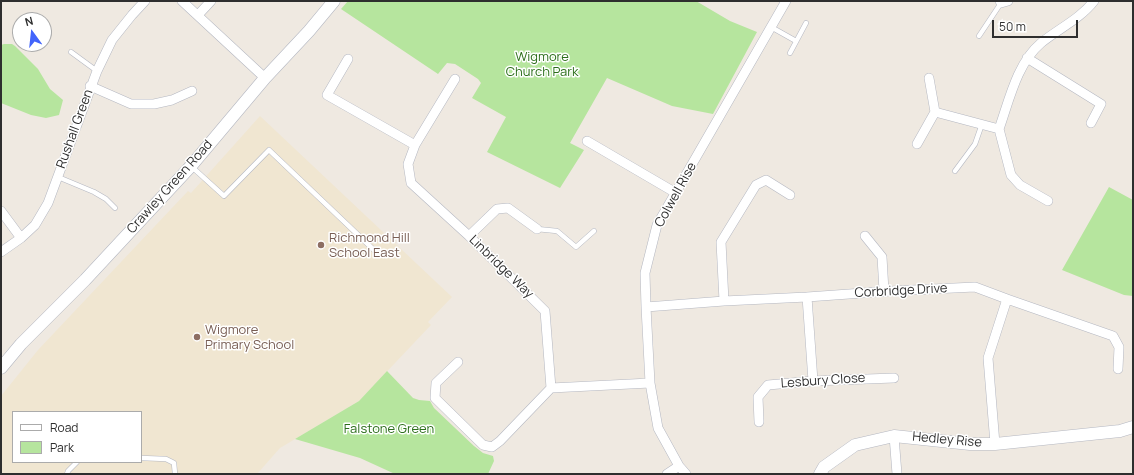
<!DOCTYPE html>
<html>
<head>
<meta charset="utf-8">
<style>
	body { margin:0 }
	#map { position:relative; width:1134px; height:475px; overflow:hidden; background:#efe9e1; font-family:Manrope,sans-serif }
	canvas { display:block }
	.frame { position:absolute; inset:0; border:2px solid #2e2e2e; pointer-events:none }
	.legend { position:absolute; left:12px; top:411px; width:130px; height:52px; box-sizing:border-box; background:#fff; border:1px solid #ababab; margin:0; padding:5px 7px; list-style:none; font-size:12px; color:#2e2e2e }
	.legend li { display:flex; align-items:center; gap:8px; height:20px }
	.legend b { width:20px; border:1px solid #ababab }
	.north { position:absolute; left:12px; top:12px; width:40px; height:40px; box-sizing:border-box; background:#fff; border:1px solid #ababab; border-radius:50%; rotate:345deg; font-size:11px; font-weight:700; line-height:16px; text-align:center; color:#2e2e2e }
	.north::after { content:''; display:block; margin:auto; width:14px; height:18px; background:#4264fb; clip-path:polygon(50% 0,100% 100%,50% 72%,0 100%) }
	.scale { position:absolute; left:992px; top:20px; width:86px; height:18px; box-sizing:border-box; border:2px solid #2e2e2e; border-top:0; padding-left:5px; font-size:12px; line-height:14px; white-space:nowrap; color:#2e2e2e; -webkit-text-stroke:3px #fff; paint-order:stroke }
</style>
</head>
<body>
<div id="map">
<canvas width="1134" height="475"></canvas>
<div class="frame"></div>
<ul class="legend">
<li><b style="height:5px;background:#fff"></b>Road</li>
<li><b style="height:11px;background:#b6e59e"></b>Park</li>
</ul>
<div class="north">N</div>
<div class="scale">50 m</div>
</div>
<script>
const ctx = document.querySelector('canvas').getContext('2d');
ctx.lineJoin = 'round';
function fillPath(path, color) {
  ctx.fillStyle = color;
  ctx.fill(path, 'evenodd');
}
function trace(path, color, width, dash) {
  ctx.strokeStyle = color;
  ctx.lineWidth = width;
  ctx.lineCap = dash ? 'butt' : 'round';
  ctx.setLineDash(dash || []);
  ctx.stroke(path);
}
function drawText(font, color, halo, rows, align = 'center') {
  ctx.font = font + ' Manrope,sans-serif';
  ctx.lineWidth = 3;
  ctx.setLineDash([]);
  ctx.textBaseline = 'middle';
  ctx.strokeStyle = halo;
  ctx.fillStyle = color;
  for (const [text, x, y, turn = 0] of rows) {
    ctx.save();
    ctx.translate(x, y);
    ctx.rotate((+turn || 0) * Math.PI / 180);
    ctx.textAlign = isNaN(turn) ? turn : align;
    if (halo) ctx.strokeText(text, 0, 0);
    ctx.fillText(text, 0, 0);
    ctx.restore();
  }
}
fillPath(new Path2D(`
	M260,116l192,181 -24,25 3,3 -72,76 -79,47 -23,26h-250l-6,-2v-76l37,-46 150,-159 3,2zM13,412h128v50h-128z`), '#f0e6d1');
fillPath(new Path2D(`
	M348,1h348l34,20 27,11 -44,82 -41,-8 -65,-28 -37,65 14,7 -24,38 -73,-36 19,-35 -34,-19 9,-15 -3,-4 -23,-15 -8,-1 -9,11 -97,-65z
	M4,44h8l3,2 23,23 12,20 13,11 -4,15 -13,3 -15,-3 -30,-12v-58z
	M1109,187l24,13v96l-9,-1 -62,-25z
	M387,371l26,27 6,2 11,1 4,7 40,38 9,7 10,3 1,5 -6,13h-93l-35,-16 -65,-19 64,-38z`), '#b6e59e');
const service = new Path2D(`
	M771,27l25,14
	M979,36l22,-33
	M71,52l26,19
	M790,53l16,-30
	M192,167l32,29 45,-46 106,101
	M955,171l20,-27 7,-20
	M58,177l36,15 12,7 9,9
	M537,229l20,2 19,16 18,-16
	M141,458l25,1 8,4 1,11
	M67,474l1,-3 9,-9`);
const minor = new Path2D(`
	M182,1l83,77
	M1000,1l1,2 7,-2
	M198,15l13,-14
	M1027,58l74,46 -10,19
	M348,59l-21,36 88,50
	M929,78l6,34
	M455,79l-40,66 -7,19 3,19 58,53 76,75 6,77 99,-5
	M90,86l41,18h23l18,-4 20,-9
	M999,129c10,-28 18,-66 42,-86 17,-14 39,-24 53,-42
	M999,129l12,46 9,10 28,16
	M587,141l89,52
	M917,144l18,-32 64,17
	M1,211l20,27
	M469,236l28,-27 11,-1 29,21
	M865,236l17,21 2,34
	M1,252l20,-14 14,-13 13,-22 49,-132 15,-31 20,-25 13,-14
	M807,297l6,84
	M1007,299l106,37 6,11 -1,22
	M724,301l-3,-59 35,-57 10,-5 24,15
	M646,307l78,-6 83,-4 84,-6 84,-4 32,12 -19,59 7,86
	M458,362l-22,21 -1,15 48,47 9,2 8,-6 51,-53
	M759,422l-1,-25 10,-12 45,-4 81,-3
	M894,436l3,38
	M667,474l12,-8
	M686,474l-7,-8 -21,-38 -8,-45 -4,-76 -1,-34 12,-48 129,-224`);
const tertiary = new Path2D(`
	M1,368l20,-24 64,-64 106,-114 74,-88 44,-47 25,-30
	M820,474l4,-7 31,-22 39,-9 76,8h25l125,-13 13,-4`);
trace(service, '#b4b7c1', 5.5);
trace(minor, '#b4b7c1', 10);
trace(tertiary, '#b4b7c1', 13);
trace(service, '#fff', 4.5);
trace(minor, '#fff', 9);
trace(tertiary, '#fff', 12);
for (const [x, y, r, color] of [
	[321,245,4,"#8d6e63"],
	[197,337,4,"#8d6e63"]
]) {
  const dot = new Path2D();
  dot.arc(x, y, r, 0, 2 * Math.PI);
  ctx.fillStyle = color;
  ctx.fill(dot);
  trace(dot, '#fff', 1.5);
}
drawText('13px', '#2c6e1b', '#fff', [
	["Wigmore",542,57],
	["Church Park",542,72],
	["Falstone Green",389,429]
]);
drawText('13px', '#2e2e2e', '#fff', [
	["Rushall Green",75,129,-70],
	["Crawley Green Road",170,187,-48],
	["Colwell Rise",676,195,-61],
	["Linbridge Way",501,267,44],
	["Corbridge Drive",901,291,-3],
	["Lesbury Close",823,381,-4],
	["Hedley Rise",947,440,5]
]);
drawText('13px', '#785e54', '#fff', [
	["Richmond Hill",329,238],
	["School East",329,253],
	["Wigmore",205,330],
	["Primary School",205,345]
], 'left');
</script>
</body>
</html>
